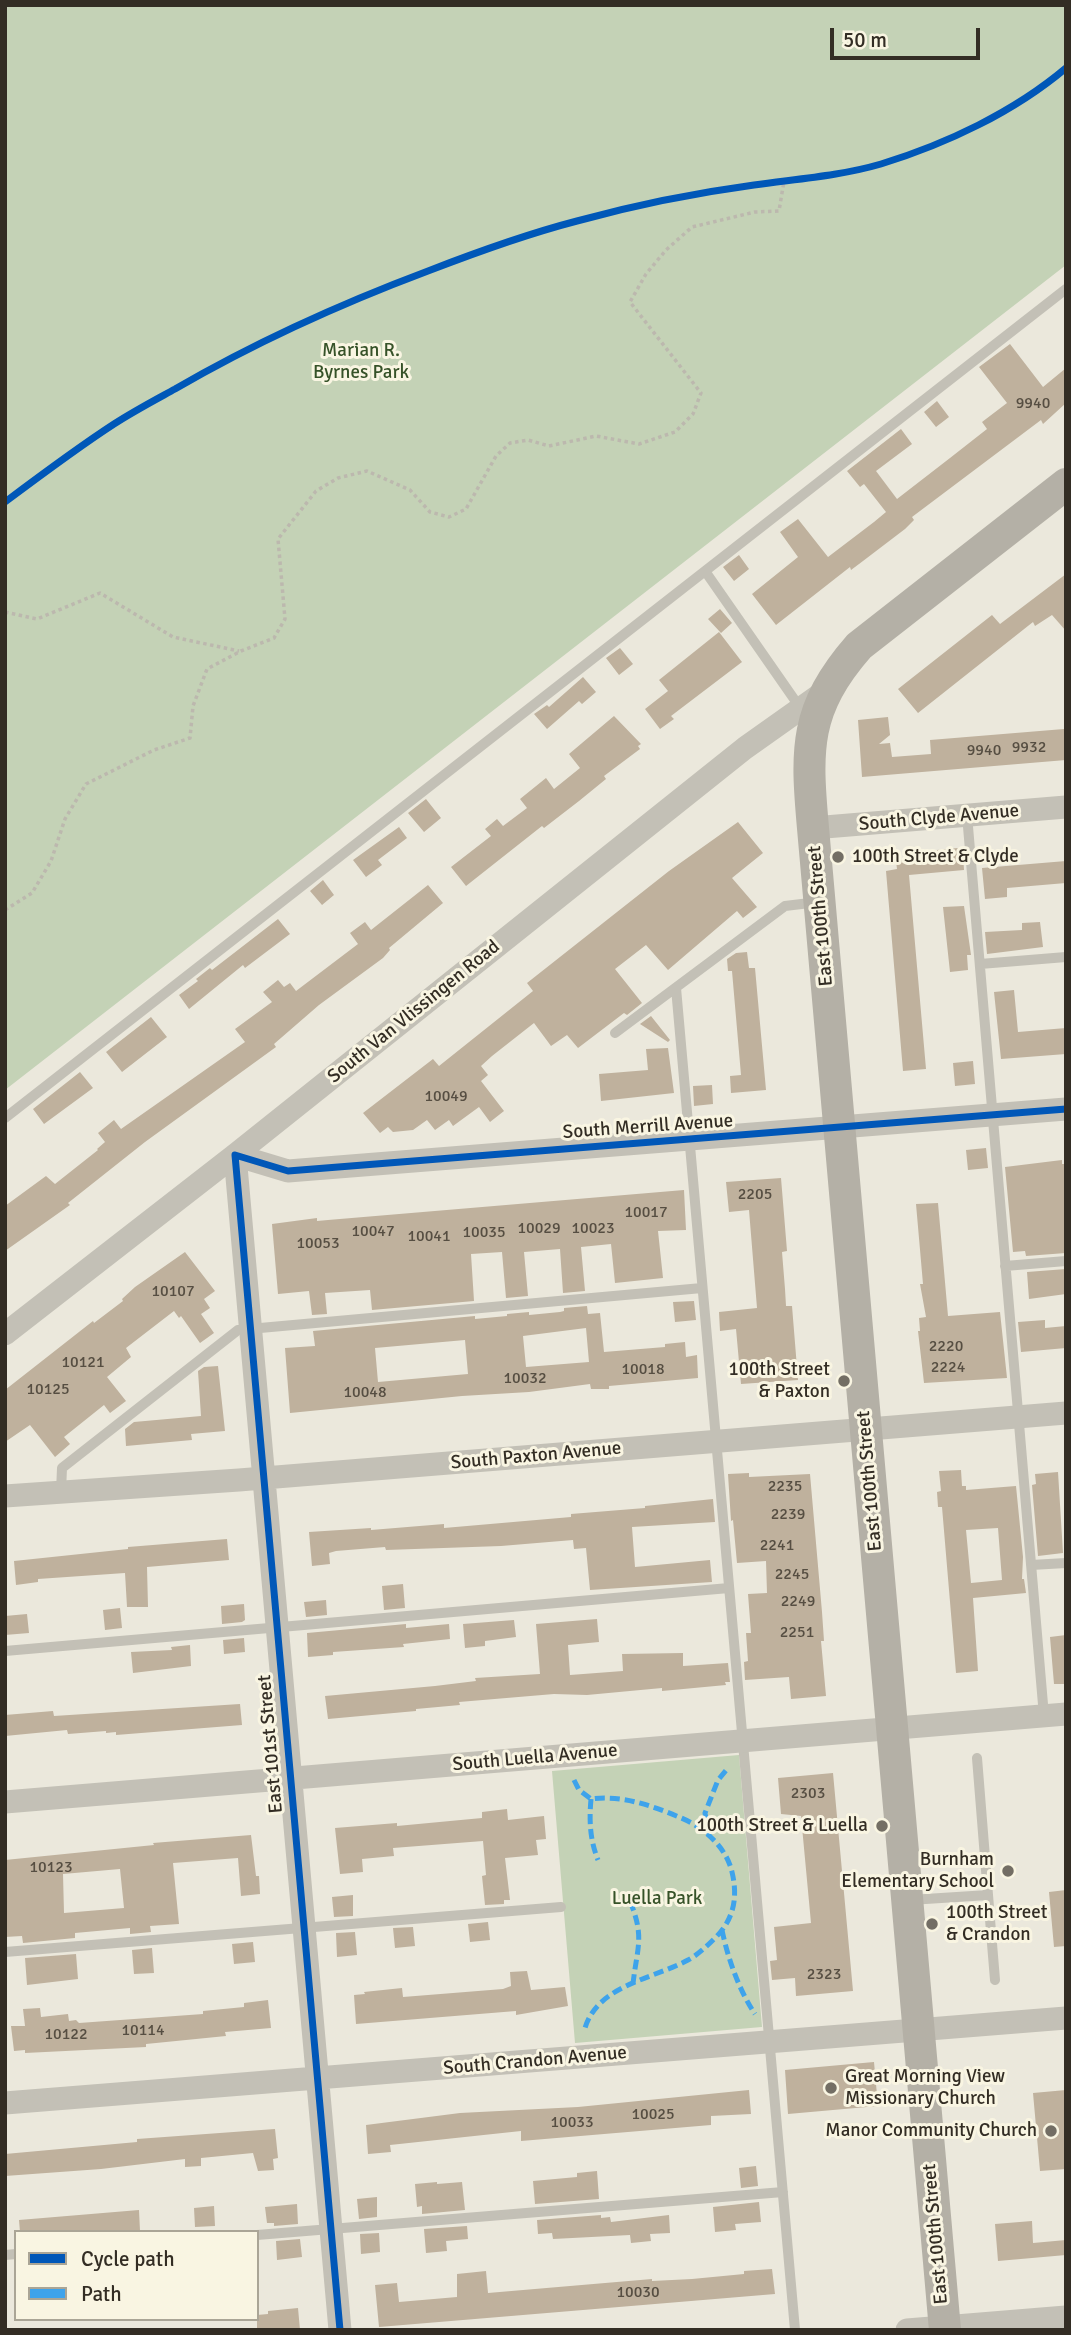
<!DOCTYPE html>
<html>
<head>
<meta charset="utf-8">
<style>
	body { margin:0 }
	#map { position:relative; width:1071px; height:2335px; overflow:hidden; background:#ebe8dc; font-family:Signika,sans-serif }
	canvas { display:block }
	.frame { position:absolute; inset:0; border:7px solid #332d24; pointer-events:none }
	.legend { position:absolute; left:14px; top:2230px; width:245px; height:91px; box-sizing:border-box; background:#f9f5e2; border:2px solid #aaa596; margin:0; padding:9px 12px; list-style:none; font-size:21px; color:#332d24 }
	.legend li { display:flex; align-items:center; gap:14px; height:35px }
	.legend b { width:35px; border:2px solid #aaa596 }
	.scale { position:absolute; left:830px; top:28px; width:150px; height:32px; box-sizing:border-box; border:4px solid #332d24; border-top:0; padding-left:9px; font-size:21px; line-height:24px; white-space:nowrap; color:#332d24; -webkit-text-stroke:5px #f9f5e2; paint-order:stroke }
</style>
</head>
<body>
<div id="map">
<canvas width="1071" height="2335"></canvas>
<div class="frame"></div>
<ul class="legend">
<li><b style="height:9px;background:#0057b8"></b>Cycle path</li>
<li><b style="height:9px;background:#3ea3eb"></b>Path</li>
</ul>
<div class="scale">50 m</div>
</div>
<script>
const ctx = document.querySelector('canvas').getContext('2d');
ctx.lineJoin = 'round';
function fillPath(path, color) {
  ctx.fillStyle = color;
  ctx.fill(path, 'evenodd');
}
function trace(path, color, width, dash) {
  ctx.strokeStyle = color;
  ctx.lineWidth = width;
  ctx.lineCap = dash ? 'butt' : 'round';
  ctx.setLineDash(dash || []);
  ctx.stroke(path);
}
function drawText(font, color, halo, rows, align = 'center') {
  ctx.font = font + ' Signika,sans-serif';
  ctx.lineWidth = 6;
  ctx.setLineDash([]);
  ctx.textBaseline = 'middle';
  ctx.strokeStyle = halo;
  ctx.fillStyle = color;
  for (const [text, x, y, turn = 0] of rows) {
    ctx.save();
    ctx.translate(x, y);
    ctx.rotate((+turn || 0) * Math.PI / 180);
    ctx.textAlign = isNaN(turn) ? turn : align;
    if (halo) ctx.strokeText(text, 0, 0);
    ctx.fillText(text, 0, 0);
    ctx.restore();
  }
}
fillPath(new Path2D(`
	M5,5h1061v260l-1061,825z
	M739,1755l23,272 -187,16 -23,-272z`), '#c4d2b6');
fillPath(new Path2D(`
	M1010,344l33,43 23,-19v35l-23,21 -2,-4 -129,97 2,3 -9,9 -42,32 -12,9 -1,-3 -74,58 -24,-31 46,-37 -18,-25 18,-13 30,38 46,-35 12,-10 -22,-28 -4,3 -13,-16 54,-42 11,15 -36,27 21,28 53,-41 37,-29 -5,-7 25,-19 -28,-36z
	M937,401l12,16 -13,10 -12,-15z
	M739,555l10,14 -15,12 -11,-14z
	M1066,574v57l-14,-16 -17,11 -2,-4 -115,91 -20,-24 94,-74 8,9z
	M720,609l12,14 -11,10 -13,-14z
	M719,632l23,30 -71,54 3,3 -14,10 -15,-20 23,-18 -9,-11z
	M620,648l13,16 -14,11 -13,-17z
	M583,677l13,15 -14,12 -3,-3 -32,28 -13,-15 13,-9 2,2z
	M614,716l27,28 -3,2 2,3 -36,27 2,3 -27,22 -35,27 -2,-2 -76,60 -15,-19 40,-31 -6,-7 12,-10 6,7 24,-18 -7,-9 26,-21 8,11 26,-21 -11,-14z
	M888,717l2,18 -11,9 11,-1 2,14 39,-3 -1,-14 134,-11 2,31 -204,17 -4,-57z
	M426,799l15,19 -17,14 -16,-19z
	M738,822l25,31 -31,25 25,29 -14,11 -6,-7 -69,59 -22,-25 -31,24 27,34 -15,12 -3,-2 -46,35 -11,-13 -16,11 -17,-23 -42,33 -11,10 7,9 -7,6 23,30 -14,11 -11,-15 -26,19 -4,-6 -14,10 -8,-10 -14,10 -20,2 -5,-5 -8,6 -17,-20 70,-54 6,7 94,-75 -6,-8 142,-112z
	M399,827l8,11 -29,22 4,5 -16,12 -13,-17z
	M958,848v7h5l1,15 -55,5 17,194 -23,2 -17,-200 11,-2 -1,-8 41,-4v-7z
	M1066,861v22l-59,5v9l-22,2 -3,-31z
	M323,880l11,15 -12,10 -12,-14z
	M428,885l15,18 -54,45 1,2 -7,8 -64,47 -45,39 2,3 -131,95 -77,61 2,2 -65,46v-45l41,-30 9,8 43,-34 -1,-1 8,-7 -7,-9 16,-13 7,9 124,-87 -10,-13 37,-27 -9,-10 15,-12 6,7 6,-4 6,8 62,-47 -8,-11 15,-11 6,8z
	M964,906l7,49h-4l1,15 -18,2 -7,-65z
	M278,919l12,15 -45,34 -2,-3 -54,44 -10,-14 19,-14 -2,-2 14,-11 2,2z
	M1040,922l3,25 -56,7 -2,-22 37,-2v-7z
	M747,952l2,16h6l11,122 -35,3 -1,-17 11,-1 -9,-104h-4l-1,-12 9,-6z
	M1014,990l4,42 48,-4v26l-65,5 -7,-67z
	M651,1016l19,24 -2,2 -28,-18z
	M151,1017l16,20 -45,35 -16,-20z
	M668,1048l6,45 -73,8 -2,-27 49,-4 -2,-21z
	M973,1061l2,23 -20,2 -2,-23z
	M80,1072l13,16 -49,36 -11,-15z
	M712,1085l1,19 -19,2 -1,-20z
	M986,1148l2,20 -20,2 -2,-20z
	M1062,1160v4h4v89l-40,3 -1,-5 -12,1 -8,-85z
	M781,1178l6,73 -5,1 3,37 1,17h6l6,74 -57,4 -5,-55 -16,2 -1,-19 38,-4 -8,-98 -20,2 -3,-30z
	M684,1190l2,40 -28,1 5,47 -48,5 -4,-39 -30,3 4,44 -22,2 -3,-44 -36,3 4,44 -22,2 -4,-46 -31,2 3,47 -102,9 -2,-20 -45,3 2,21 -15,1 -3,-24 -31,3 -6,-70 45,-6v3l11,-1z
	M938,1203l10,113 52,-4 7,66 -83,5 -6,-52h2l-1,-13 7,-1 -6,-33h3l-7,-80z
	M185,1252l30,39 -11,8 6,9 -9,6 13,19 -14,10 -19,-27 -2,2 -5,-7 -48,37 5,9 -24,20 19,24 -16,12 -6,-8 -40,32 6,7 -15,13 -25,-32 -25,17v-52l88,-69 1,2 29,-22 -1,-2 13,-12z
	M1066,1269v25l-37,5 -2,-27z
	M694,1301l2,19 -21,2 -2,-20z
	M587,1306l1,8 12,-1 4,39 61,-5v-3l20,-2 1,15 11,-2 1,23 -89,8v3h-18l-1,-5 -61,8 -67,4 -172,17 -5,-65 30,-2 -2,-15 162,-15v3l32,-3v-2l22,-2v3l31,-3 4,-1v-3zM586,1328l3,34 -63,5 -3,-31zM465,1340l3,34 -90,8 -3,-34z
	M1045,1320v8l21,-2v22l-45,4 -3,-30z
	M218,1366l7,65 -34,3 1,6 -66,6 -1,-17 9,-7 67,-6 -3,-45 6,-4z
	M961,1470l1,16h4v4l50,-4 7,71 -1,22h2l2,14 -53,5 5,73 -22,2 -14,-166h-4l-1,-15 4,-1 -2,-20zM998,1528l4,52 -31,3 -5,-53z
	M1058,1472l5,81 -25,3 -6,-71 4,-1 -1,-10z
	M749,1473v4l61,-3 12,138 2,29h-3l5,55 -35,3 -2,-22 -44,3 -1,-18 4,-1 -2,-28h5l-3,-39 19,-1 -1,-32 -29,2 -4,-43 -2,1 -3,-47z
	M713,1499l2,23 -83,5 3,40 75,-7 2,22 -122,8 -4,-42 -12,1 -1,-9 -72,6 -115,4 -1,-3 -49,4 -7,2 1,11 -18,2 -3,-34 62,-4v2l73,-6v4l127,-11v-3l74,-6v-2z
	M227,1539l2,21 -82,7 1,40h-21l-2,-34 -87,6v3l-22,3 -2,-24 114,-12v-2z
	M403,1584l2,24 -21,2 -2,-24z
	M326,1600l1,15 -21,2 -2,-15z
	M244,1604l1,16 -3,2 -20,2 -1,-18z
	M120,1608l2,20 -17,2 -2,-20z
	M27,1614l2,19 -24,2v-19z
	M597,1619l2,23 -31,3 2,30 53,-4 -1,-17 61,-1v13l45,-3 2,19h-5l1,3 -64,6v-3l-75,7 -33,-1 -95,8 1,3 -44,4v2l-88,8 -3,-23 110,-10 41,-5 -1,-3 65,-4 -4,-50z
	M514,1620l2,17 -31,4v5l-20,2 -2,-24z
	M406,1624v4l43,-4 1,15 -47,5 1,3 -71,5v3l-25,2 -1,-24z
	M1066,1635v49h-12l-4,-47z
	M244,1638l1,14 -21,2 -1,-14z
	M190,1645l1,21 -58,7 -2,-21 41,-2 -1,-3z
	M240,1704l2,21 -126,10v-3l-10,1v-2l-38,3 -1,-4 -62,6v-21l48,-4 1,5z
	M833,1773l20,218 -57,5 -1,-18 -23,2 -2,-19 7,-1 -3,-33 37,-4 -10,-107 -20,-2 -3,-36z
	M507,1809l1,11 36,-4 2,23 -10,1 2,15 -33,3 5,42h-6v4l-19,1 -3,-29 4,-1 -3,-34 -90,7 1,8 -32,3 1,13 -23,2 -5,-46 62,-5v3l85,-8v-6z
	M251,1835l5,41h3l1,18 -19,2 -3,-38 -65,5 6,61 -29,2 1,6 -21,2v-6l-55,5v5l-52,5 -1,-7 -17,1v-77l149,-15 -1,-2zM120,1869l4,39 -60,5 -1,-39z
	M1066,1890v56l-12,1 -5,-55z
	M353,1895v21l-19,1 -2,-20z
	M488,1922l2,18 -20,2 -2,-18z
	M413,1927l2,19 -20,2 -2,-20z
	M355,1932l2,23 -20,2 -1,-24z
	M253,1942l2,20 -21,2 -2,-20z
	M152,1948l2,25 -20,1 -2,-24z
	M76,1954l2,25 -51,6 -2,-27z
	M527,1971l4,19 34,-3 3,19 -52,9v-4l-160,13 -2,-29 11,-1 -1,-2 38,-4 1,9 100,-8 8,-3 -1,-14z
	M268,2000l3,28 -46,4 1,4 -80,8v3l-121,6v-3l-11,1 -3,-25h14l-2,-17 17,-1 1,9 27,-3 1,7 7,-1 3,3 124,-9v-3l41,-4v-4z
	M874,2062l4,44 -90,8 -3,-44z
	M749,2090l2,24 -40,2v9l-190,16v-10l-131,14 1,7 -23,2 -2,-29 94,-12 118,-6z
	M1066,2090v79l-26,2 -7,-78z
	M275,2129l3,29 -5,1 1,11 -16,1 -5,-18 -52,5v8l-16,1v-8l-84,10 -96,7v-22l132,-12v-3z
	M756,2166l2,20 -17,2 -2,-20z
	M597,2171l2,28 -64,5 -2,-23 44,-4v-4z
	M437,2182v2l25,-2 3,28 -43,4v-8l-5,1 -2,-23z
	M377,2197v20l-18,2 -2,-20z
	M759,2202l2,20 -26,2 1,6 -21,2 -2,-25z
	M297,2204l1,20 -24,2v-3h-7l-2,-16z
	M214,2206l1,20 -20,1 -1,-19z
	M139,2210l1,21 -120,1 -1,-12z
	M601,2215v3l9,-1 1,5 58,-7 1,18 -20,1 1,7 -20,2 -1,-8 -77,4 -1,-6 -14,1 -1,-14z
	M1032,2221l1,22 33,-3v15l-68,6 -3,-37z
	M467,2226l1,13 -22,2 1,10 -21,2 -2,-24z
	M379,2233l1,19 -19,2 -1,-20z
	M300,2239l2,18 -25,3 -1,-19z
	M772,2269l3,25 -396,33 -4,-42 22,-2 2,19 58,-5v-23l29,-3 2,22 164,-14v2l40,-2 52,-5v-3z
	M298,2308l2,22h-43v-15l11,-1v-3z`), '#bfb19d');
trace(new Path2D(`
	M5,612l32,7 63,-26 73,44 66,14
	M5,910l27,-17 19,-32 14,-42 21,-35 68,-34 36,-12 3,-32 14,-37 34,-18 33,-13 11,-19 -7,-80 38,-48 22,-13 29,-7 43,19 20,22 19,5 17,-8 30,-53 14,-13 18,-3 21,6 47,-10 43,8 36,-12 18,-18 8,-21 -71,-91 16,-28 20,-24 26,-23 63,-15 24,-1 5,-30`), '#bcb8ae', 3.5, [3.5, 3.5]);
trace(new Path2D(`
	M705,571l96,138
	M967,815l77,901
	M980,964l86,-7
	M676,988l119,1342
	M615,1033l170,-127 33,-4
	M5,1118l1061,-829
	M1005,1266l61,-5
	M61,1492l1,-24 176,-138 464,-42
	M1031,1565l35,-2
	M5,1651l724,-63
	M988,1895l7,85
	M910,1900l78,-5 -11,-137
	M5,1952l556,-45
	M257,2235l526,-43
	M5,2255l11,-1`), '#c3c0b6', 10);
trace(new Path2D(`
	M813,828l253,-21
	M5,1334l230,-179 510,-407 79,-56
	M5,1496l234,-16 827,-67
	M5,1802l1061,-88
	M5,2103l1061,-85
	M340,2330l-105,-1175 53,16 778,-62
	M907,2330l159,-13`), '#c3c0b6', 23);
trace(new Path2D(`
	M945,2330l-132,-1502c-7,-79 -9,-119 46,-182l207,-162`), '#b4b0a6', 32);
trace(new Path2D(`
	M574,1780l5,10 12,9c31,-4 59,6 88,18 23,9 47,29 53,55 6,25 2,46 -15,64 -9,9 -18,18 -29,24 -35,19 -90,25 -103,68
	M591,1799c-2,22 -1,41 7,61
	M709,1835l-4,-22 13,-33 10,-12
	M630,1901c15,37 7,46 3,83
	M722,1930c6,29 17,60 33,84`), '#3ea3eb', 5, [10, 5]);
trace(new Path2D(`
	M5,502c36,-27 72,-54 109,-78 20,-13 41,-24 61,-35 81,-47 165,-85 253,-118 49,-19 99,-37 149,-50 58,-16 118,-28 177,-36 42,-6 86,-9 127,-21 65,-20 133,-52 185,-96
	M340,2330l-105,-1175 53,16 778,-62`), '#0057b8', 7);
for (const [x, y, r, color] of [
	[838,857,7,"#736e64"],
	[844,1381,7,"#736e64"],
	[882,1826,7,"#736e64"],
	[1008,1871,7,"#736e64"],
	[932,1924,7,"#736e64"],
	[831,2088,7,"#736e64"],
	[1051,2131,7,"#736e64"]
]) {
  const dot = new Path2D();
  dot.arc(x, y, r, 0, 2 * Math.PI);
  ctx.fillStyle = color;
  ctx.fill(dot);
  trace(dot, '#f9f5e2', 2.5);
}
drawText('16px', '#564e42', null, [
	["9940",1033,404],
	["9932",1029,748],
	["9940",984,751],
	["10049",446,1097],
	["2205",755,1195],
	["10017",646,1213],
	["10029",539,1229],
	["10023",593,1229],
	["10047",373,1232],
	["10035",484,1233],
	["10041",429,1237],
	["10053",318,1244],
	["10107",173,1292],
	["2220",946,1347],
	["10121",83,1363],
	["2224",948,1368],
	["10018",643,1370],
	["10032",525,1379],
	["10125",48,1390],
	["10048",365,1393],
	["2235",785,1487],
	["2239",788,1515],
	["2241",777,1546],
	["2245",792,1575],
	["2249",798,1602],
	["2251",797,1633],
	["2303",808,1794],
	["10123",51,1868],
	["2323",824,1975],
	["10114",143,2031],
	["10122",66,2035],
	["10025",653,2115],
	["10033",572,2123],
	["10030",638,2293]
]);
drawText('19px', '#365228', '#f9f5e2', [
	["Marian R.",361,351],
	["Byrnes Park",361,373],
	["Luella Park",657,1899]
]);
drawText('19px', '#332d24', '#f9f5e2', [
	["South Clyde Avenue",939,818,-5],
	["East 100th Street",821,916,-95],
	["South Van Vlissingen Road",414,1012,-39],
	["South Merrill Avenue",648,1127,-4],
	["South Paxton Avenue",536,1456,-5],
	["East 100th Street",870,1481,-95],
	["East 101st Street",271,1744,-95],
	["South Luella Avenue",535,1758,-5],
	["South Crandon Avenue",535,2061,-5],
	["East 100th Street",936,2234,-95]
]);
drawText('19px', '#332d24', '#f9f5e2', [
	["100th Street & Clyde",852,857,"left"],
	["100th Street",830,1370],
	["& Paxton",830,1392],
	["100th Street & Luella",868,1826],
	["Burnham",994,1860],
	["Elementary School",994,1882],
	["100th Street",946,1913,"left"],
	["& Crandon",946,1935,"left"],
	["Great Morning View",845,2077,"left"],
	["Missionary Church",845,2099,"left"],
	["Manor Community Church",1037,2131]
], 'right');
</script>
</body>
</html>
